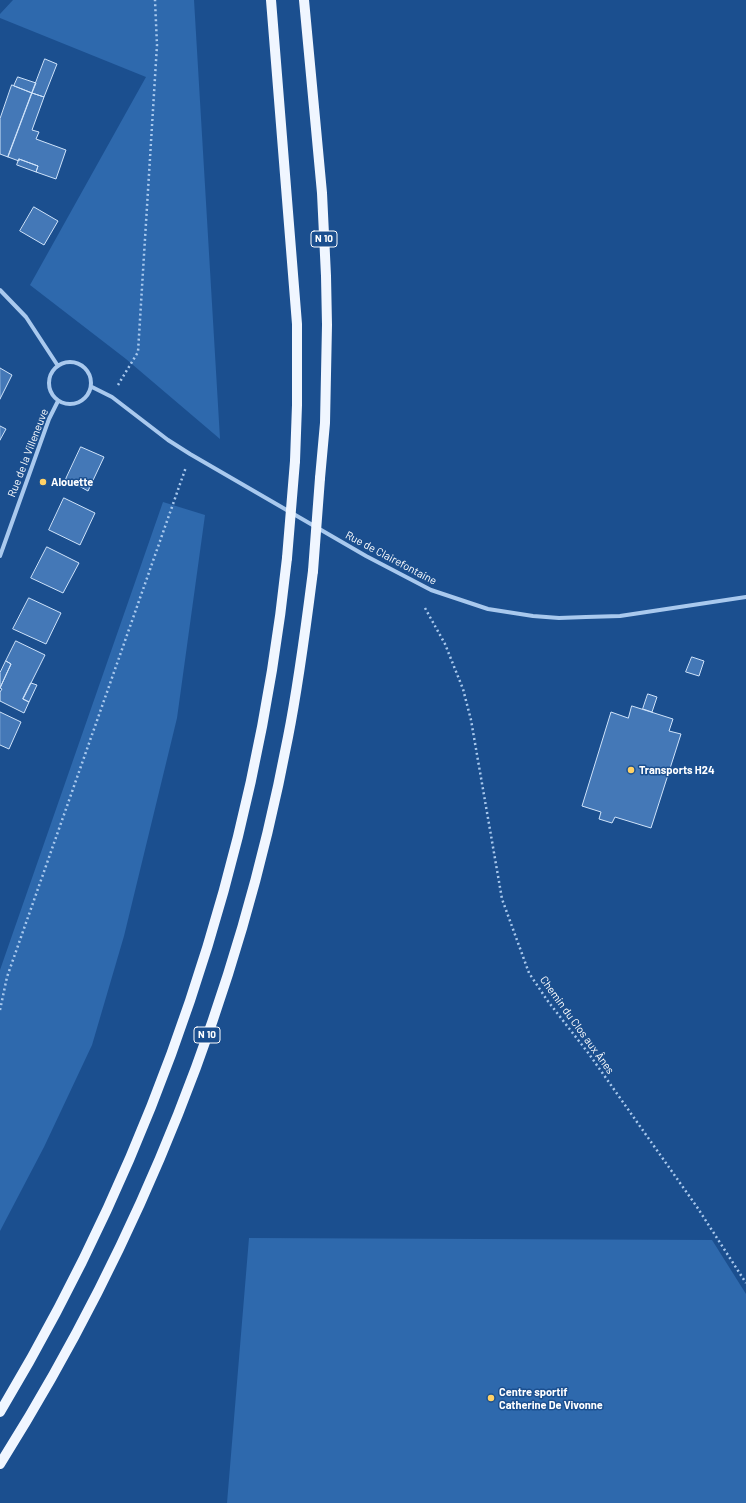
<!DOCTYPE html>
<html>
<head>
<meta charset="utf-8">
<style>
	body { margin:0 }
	canvas { display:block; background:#1b4f8f }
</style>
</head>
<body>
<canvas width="746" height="1503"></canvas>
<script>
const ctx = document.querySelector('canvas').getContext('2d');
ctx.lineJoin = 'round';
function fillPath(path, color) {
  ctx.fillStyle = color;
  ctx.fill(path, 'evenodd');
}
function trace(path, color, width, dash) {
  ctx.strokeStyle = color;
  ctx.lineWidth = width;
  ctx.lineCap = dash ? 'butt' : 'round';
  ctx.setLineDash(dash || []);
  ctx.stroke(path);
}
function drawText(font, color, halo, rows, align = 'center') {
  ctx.font = font + ' Barlow,sans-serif';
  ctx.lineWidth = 3;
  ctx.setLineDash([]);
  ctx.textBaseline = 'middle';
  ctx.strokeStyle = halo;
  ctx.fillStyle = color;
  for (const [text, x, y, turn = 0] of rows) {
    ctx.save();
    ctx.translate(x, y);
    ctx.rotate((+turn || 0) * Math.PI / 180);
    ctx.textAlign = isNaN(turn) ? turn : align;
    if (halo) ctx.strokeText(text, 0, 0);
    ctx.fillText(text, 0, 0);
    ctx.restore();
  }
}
fillPath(new Path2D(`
	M13,0h181l26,439 -94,-80 -96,-74 116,-208 -146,-59v-4z
	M163,502l42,13 -28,203 -53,218 -32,109 -48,102 -44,84v-261z
	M249,1238l463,2 34,54v209h-519z`), '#2e69ad');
const building = new Path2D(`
	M45,59l12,5 -13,33 -12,-4z
	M18,77l18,6 -4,10 -18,-7z
	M12,85l20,8 -24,64 -8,-3v-35z
	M32,93l12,4 -12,33 7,2 -3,7 30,11 -10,29 -20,-7 2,-6 -19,-7v2l-11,-4z
	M19,159l19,7 -2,6 -19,-7z
	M34,207l24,14 -14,24 -24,-14z
	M0,368l12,7 -12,24z
	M0,426l6,3 -6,11z
	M81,447l23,10 -16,34 -22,-12z
	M64,498l31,15 -15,32 -31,-15z
	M47,547l32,16 -16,30 -32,-15z
	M29,598l32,15 -15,31 -33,-15z
	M16,641l29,14 -22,44 6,3 -5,11 -24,-12v-9l2,-3 -2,-1 11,-24 -5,-3z
	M692,657l12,4 -5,15 -13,-4z
	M6,661l5,3 -11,24v-15z
	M31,683l6,2 -8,17 -6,-3z
	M648,694l9,3 -5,15 -9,-3z
	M632,706l41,13 -4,12 12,3 -30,94 -36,-11 -3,6 -13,-4 2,-7 -19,-6 29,-94 17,6z
	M0,712l21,10 -12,27 -9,-4z`);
fillPath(building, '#4478b7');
trace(building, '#cfe3fa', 1);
trace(new Path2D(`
	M118,385l20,-33 19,-307 -2,-45
	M425,608l20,36 18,45 8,31 31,179 27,74 18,27 42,54 108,153 49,76
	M0,1010l7,-33 179,-510`), '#a9c9ee', 2.5, [2, 3]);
trace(new Path2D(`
	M0,290l26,27 32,49
	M49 383a21 21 0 1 1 42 0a21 21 0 1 1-42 0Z
	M92,387l20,10 56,43 22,14 176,102 65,34 57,19 45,7 26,2 27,-1 34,-1 126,-19
	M0,556l49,-137 9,-18`), '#a9c9ee', 4);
trace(new Path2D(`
	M271,0l26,324v81l-2,56
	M304,0l18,193 4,83 1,49 -2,98 -5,55
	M0,1412c156,-260 255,-552 287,-854
	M0,1464c140,-222 239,-469 288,-727 11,-55 18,-111 25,-166`), '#f0f6ff', 10);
trace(new Path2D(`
	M287,558l8,-97
	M313,571l7,-93`), '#f0f6ff', 10);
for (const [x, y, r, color] of [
	[43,482,4,"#ffd166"],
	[631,770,4,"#ffd166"],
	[491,1398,4,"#ffd166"]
]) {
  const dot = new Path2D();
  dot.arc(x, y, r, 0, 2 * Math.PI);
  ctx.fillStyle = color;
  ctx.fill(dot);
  trace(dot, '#1b4f8f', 1.5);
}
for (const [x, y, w] of [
	[324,239,26],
	[207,1035,26]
]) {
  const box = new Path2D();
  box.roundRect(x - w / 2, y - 8, w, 16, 3);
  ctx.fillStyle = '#1b4f8f';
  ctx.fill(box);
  trace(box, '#fff', 1);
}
drawText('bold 10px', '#fff', null, [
	["N 10",324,239],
	["N 10",207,1035]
]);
drawText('11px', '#fff', '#1b4f8f', [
	["Rue de la Villeneuve",28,453,-69],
	["Rue de Clairefontaine",391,558,28],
	["Chemin du Clos aux Ânes",577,1025,54]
]);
drawText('bold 11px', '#fff', '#1b4f8f', [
	["Alouette",51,482],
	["Transports H24",639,770],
	["Centre sportif",499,1392],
	["Catherine De Vivonne",499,1405]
], 'left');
</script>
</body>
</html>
